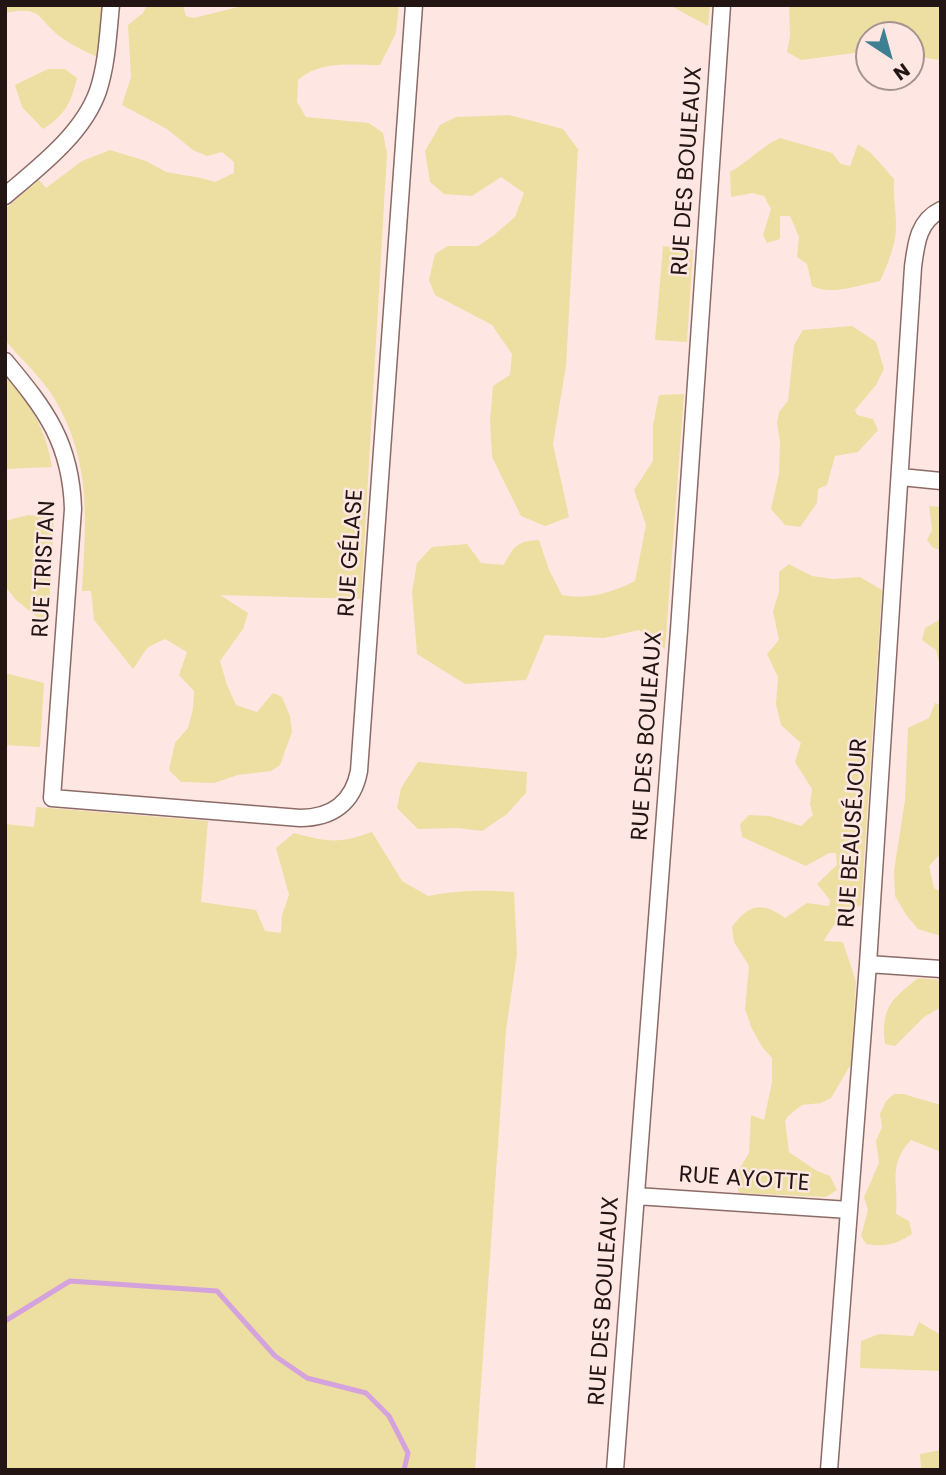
<!DOCTYPE html>
<html>
<head>
<meta charset="utf-8">
<style>
	body { margin:0 }
	#map { position:relative; width:946px; height:1475px; overflow:hidden; background:#fee7e3; font-family:Poppins,sans-serif }
	canvas { display:block }
	.frame { position:absolute; inset:0; border:7px solid #221513; pointer-events:none }
	.north { position:absolute; left:855px; top:21px; width:70px; height:70px; box-sizing:border-box; background:#fee7e3; border:2px solid #a69390; border-radius:50%; rotate:144deg; font-size:19px; font-weight:700; line-height:28px; text-align:center; color:#221513 }
	.north::after { content:''; display:block; margin:auto; width:24px; height:32px; background:#3f7f92; clip-path:polygon(50% 0,100% 100%,50% 72%,0 100%) }
</style>
</head>
<body>
<div id="map">
<canvas width="946" height="1475"></canvas>
<div class="frame"></div>
<div class="north">N</div>
</div>
<script>
const ctx = document.querySelector('canvas').getContext('2d');
ctx.lineJoin = 'round';
function fillPath(path, color) {
  ctx.fillStyle = color;
  ctx.fill(path, 'evenodd');
}
function trace(path, color, width, dash) {
  ctx.strokeStyle = color;
  ctx.lineWidth = width;
  ctx.lineCap = dash ? 'butt' : 'round';
  ctx.setLineDash(dash || []);
  ctx.stroke(path);
}
function drawText(font, color, halo, rows, align = 'center') {
  ctx.font = font + ' Poppins,sans-serif';
  ctx.lineWidth = 5;
  ctx.setLineDash([]);
  ctx.textBaseline = 'middle';
  ctx.strokeStyle = halo;
  ctx.fillStyle = color;
  for (const [text, x, y, turn = 0] of rows) {
    ctx.save();
    ctx.translate(x, y);
    ctx.rotate((+turn || 0) * Math.PI / 180);
    ctx.textAlign = isNaN(turn) ? turn : align;
    if (halo) ctx.strokeText(text, 0, 0);
    ctx.fillText(text, 0, 0);
    ctx.restore();
  }
}
fillPath(new Path2D(`
	M5,5h98l-6,52c-12,-6 -24,-11 -35,-19 -26,-19 -18,-33 -57,-25z
	M147,5h36l3,11 8,2 52,-13h153l-3,28 -16,32c-28,0 -60,-5 -82,15l-1,22 9,15 63,6 14,10 4,21 -26,445 -141,-4 28,18 -5,16 -23,32 7,24 9,20 21,7 16,-19 9,4 8,19 2,16 -12,33 -9,6 -33,4 -24,8 -33,-1 -12,-12 6,-27 13,-15 5,-19 1,-18 -15,-16 8,-23 -22,-13 -17,8 -15,22 -39,-49 -3,-29h-9c4,-71 10,-129 -28,-193 -13,-21 -33,-39 -49,-58v-131l34,-29 7,8 36,-27 28,-11 36,11 20,11 35,6 14,4 19,-9v-11l-12,-10 -15,4 -14,-6 -26,-21 -45,-24 9,-28 -3,-52 15,-12z
	M673,5h37l-2,21 -35,-19z
	M789,5h152v55l-30,-4v-21h-42v16l-68,9 -14,-8 3,-16z
	M48,69h17l12,9c-6,25 -12,37 -34,51l-21,-22 -7,-22z
	M509,115l54,14 15,20 -12,217 -13,78 16,73 -24,9 -24,-10 -29,-59 -2,-36 3,-35 17,-11 2,-21 -20,-29 -57,-30 -6,-15 6,-26 13,-8h30l16,-11 21,-18 9,-24 -23,-16 -29,19 -28,-2 -14,-12 -5,-31 15,-26 16,-8z
	M780,138l52,15 9,11 9,2 8,-22 13,9 23,26c-1,16 2,31 2,46 0,20 -8,38 -16,56 -21,4 -48,15 -68,5l-5,-22 -10,-7 2,-20 -9,-21h-10v23l-13,4 -4,-8 8,-26 -7,-13 -12,-3 -21,4 -1,-25c18,-10 32,-26 50,-34z
	M663,246l30,4 -6,92 -32,-2z
	M852,326l24,16 8,27 -8,16 -21,25 2,5 16,4 5,11 -20,22 -23,4 -8,29 -9,4 -1,14 -17,24 -15,-2 -14,-16 8,-35 1,-32 -3,-19 2,-11 9,-11 6,-56 9,-15z
	M5,374c25,29 41,55 47,93l-47,2z
	M684,394l-19,255 -26,-19 -35,8 -59,-3 -19,45 -61,4 -48,-30 -5,-62 5,-29 15,-16 35,-3 14,19 23,2c9,-18 13,-24 35,-25l10,30 13,25c26,5 49,-2 73,-14l11,-56 -12,-35 19,-29v-36l6,-30z
	M929,506l12,1v43l-8,-2 -6,-8 5,-10z
	M28,515l26,2 -6,109 -32,-26 -11,-14v-65z
	M789,564l23,12 21,3 27,-2 22,13 -21,315c-16,9 -29,19 -37,36l19,1 13,40 -5,82 -20,34 -10,5 -19,2 -14,11 -3,5 4,31 28,19 13,5 7,14 -11,7 -87,-4 -4,-17 14,-23 2,-38 13,5 8,-38v-24l-9,-10 -11,-19 -7,-20 4,-43 -15,-24 -2,-15c16,-23 31,-26 53,-9l22,-15 22,3 1,-6 -13,-16 20,-19 -1,-12h-7l-23,13 -64,-29 -2,-13 9,-9 20,1 32,10 12,-11 -3,-11 2,-15 -17,-27 6,-19 -20,-18 -5,-21 2,-27 -11,-23 12,-14 -6,-29 6,-19v-20z
	M941,619v50l-5,-19 -14,-10 3,-12z
	M5,673l39,10 -4,64 -35,-2z
	M935,703l6,2v148l-12,13 5,22 7,4v44l-23,-7 -11,-13 -12,-20 -1,-25 11,-71 3,-72 21,-10z
	M418,762l109,10 -1,21 -19,21 -25,17 -24,-3 -40,1 -21,-21 4,-20z
	M36,807l172,14 -7,81 55,8 9,21 16,2 1,-18 7,-20 -13,-47 18,-15c33,9 45,11 78,-1l30,49 26,15c30,-6 56,-6 86,-4l3,63 -11,75 -31,440h-470v-646l29,3z
	M918,978l23,2v27l-17,10 -29,29 -10,-2c-4,-37 6,-44 33,-66z
	M894,1094h9l38,11v47l-30,-12c-24,26 -12,43 -15,74l13,7 3,13c-17,11 -26,13 -46,10l-5,-8 7,-26 -4,-13 15,-34 -3,-22 6,-14 -2,-13 6,-13z
	M919,1322l22,13v36l-81,-3 1,-27 18,-7 34,2z
	M941,1450v20l-20,-1 -1,-15z`), '#eddea1');
trace(new Path2D(`
	M5,1321l65,-40 147,10 58,65 32,22 59,15 23,23 19,37 -4,17`), '#d4a3dd', 5);
const minor = new Path2D(`
	M5,196c34,-29 78,-62 93,-105 9,-27 10,-57 13,-86
	M5,361c41,49 66,82 68,148l-21,289 248,20c32,0 53,-15 59,-47l55,-766
	M901,477l40,4
	M868,964l73,5
	M636,1196l213,14
	M615,1470l64,-840 43,-625
	M829,1470l39,-506 45,-697c3,-23 5,-46 28,-57`);
trace(minor, '#8c6b66', 19);
trace(minor, '#fff', 16);
drawText('23px', '#221513', '#fee7e3', [
	["RUE DES BOULEAUX",688,171,-86],
	["RUE GÉLASE",352,553,-86],
	["RUE TRISTAN",45,569,-87],
	["RUE DES BOULEAUX",648,736,-86],
	["RUE BEAUSÉJOUR",854,833,-86],
	["RUE AYOTTE",744,1180,4],
	["RUE DES BOULEAUX",605,1301,-86]
]);
</script>
</body>
</html>
